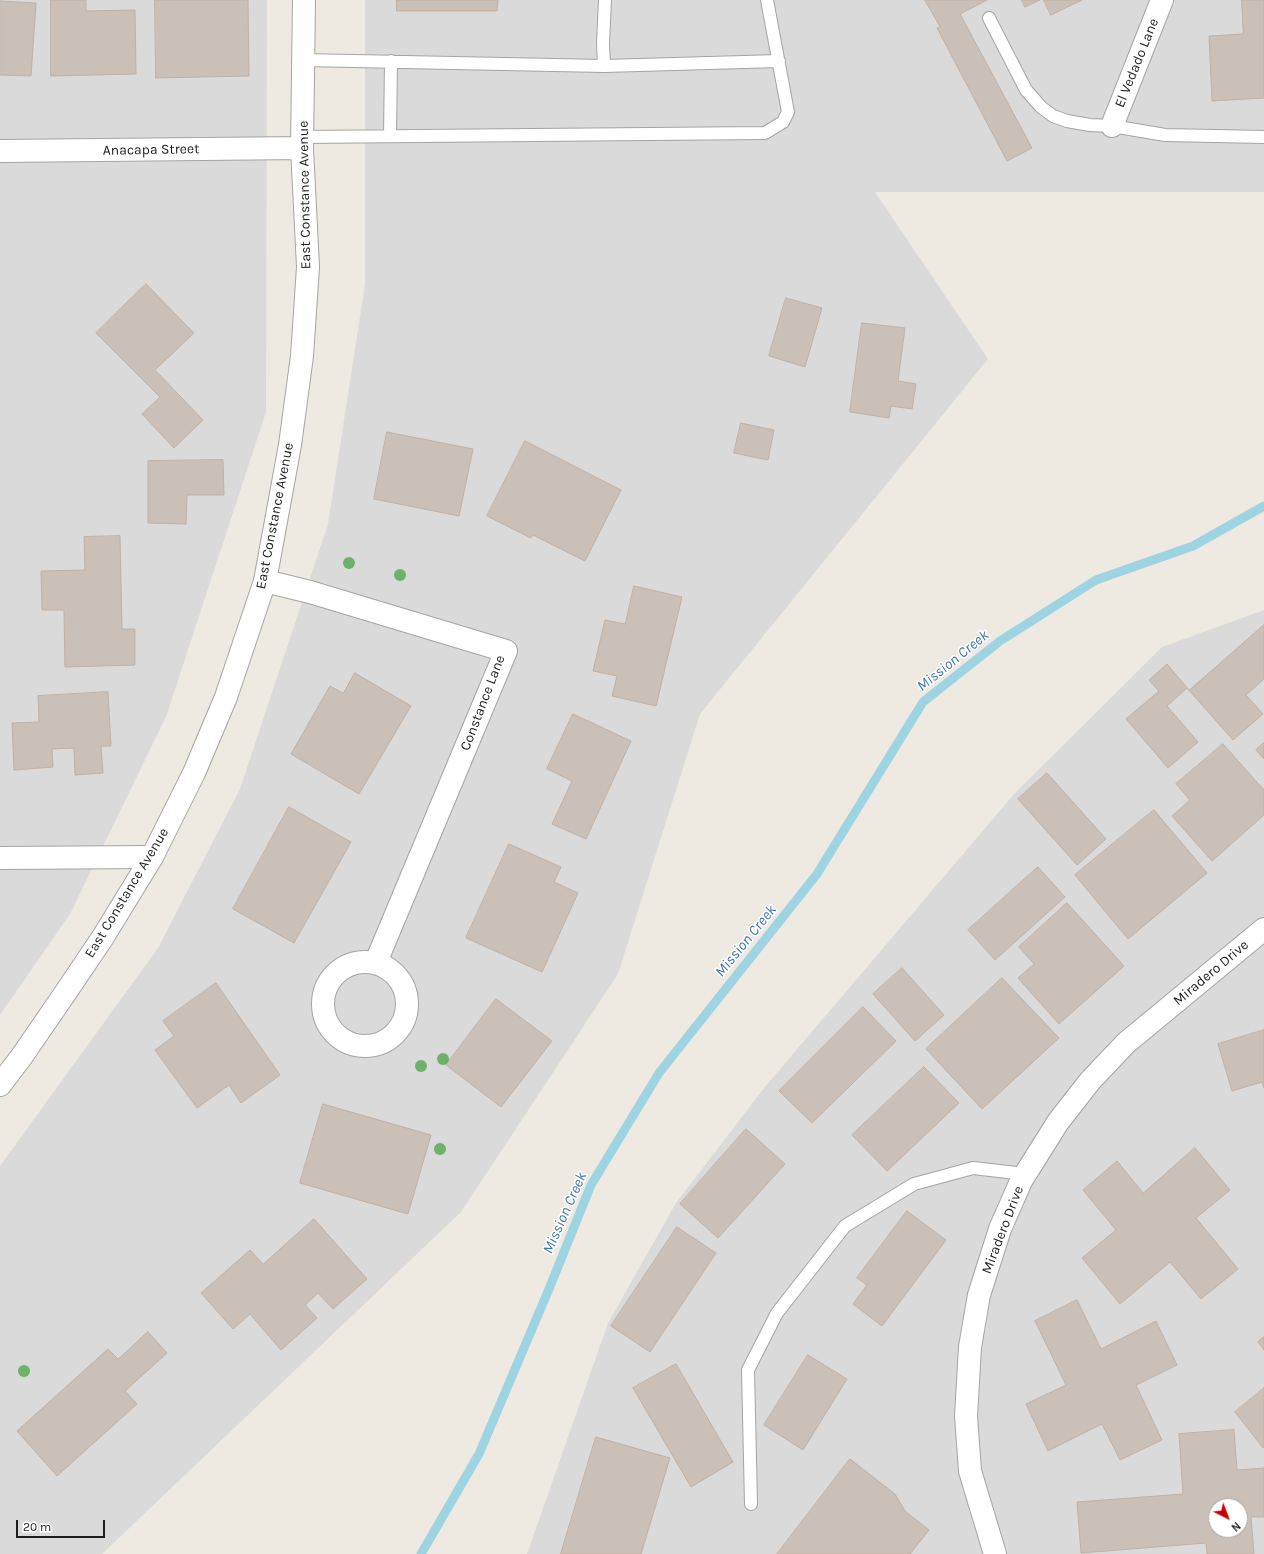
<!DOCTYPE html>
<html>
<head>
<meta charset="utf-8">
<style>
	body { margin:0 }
	#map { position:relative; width:1264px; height:1554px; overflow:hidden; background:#efeae1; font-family:Karla,sans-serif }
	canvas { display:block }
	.north { position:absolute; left:1208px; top:1498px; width:40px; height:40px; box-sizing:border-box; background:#fff; border:1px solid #a5a5a5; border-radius:50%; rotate:138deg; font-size:11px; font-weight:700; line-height:16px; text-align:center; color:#1d1d1d }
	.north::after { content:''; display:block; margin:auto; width:14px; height:18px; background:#c90004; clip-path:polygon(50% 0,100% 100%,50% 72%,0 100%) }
	.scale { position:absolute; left:16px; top:1520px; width:89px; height:18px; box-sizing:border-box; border:2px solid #1d1d1d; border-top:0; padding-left:5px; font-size:12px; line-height:14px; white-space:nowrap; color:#1d1d1d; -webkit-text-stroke:3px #fff; paint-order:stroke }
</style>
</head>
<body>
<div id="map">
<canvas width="1264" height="1554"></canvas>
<div class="north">N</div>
<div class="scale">20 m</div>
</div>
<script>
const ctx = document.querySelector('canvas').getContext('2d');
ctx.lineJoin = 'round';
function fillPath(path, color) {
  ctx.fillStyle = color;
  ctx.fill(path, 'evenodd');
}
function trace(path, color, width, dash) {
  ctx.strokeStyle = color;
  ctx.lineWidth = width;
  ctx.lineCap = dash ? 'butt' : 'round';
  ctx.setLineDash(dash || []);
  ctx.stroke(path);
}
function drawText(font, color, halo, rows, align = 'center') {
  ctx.font = font + ' Karla,sans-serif';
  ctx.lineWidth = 3;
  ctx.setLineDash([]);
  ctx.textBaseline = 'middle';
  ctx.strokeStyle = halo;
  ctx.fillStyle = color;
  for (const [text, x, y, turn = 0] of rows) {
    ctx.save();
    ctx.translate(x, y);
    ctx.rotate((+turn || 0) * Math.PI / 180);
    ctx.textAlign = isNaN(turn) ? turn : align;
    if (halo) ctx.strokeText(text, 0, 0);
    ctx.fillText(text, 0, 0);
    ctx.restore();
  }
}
fillPath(new Path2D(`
	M0,0h267l-1,412 -100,305 -96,197 -70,101z
	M365,0h899v192h-389l113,167 -288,355 -82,260 -157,238 -359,342h-102v-388l158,-218 82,-159 88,-265 37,-240z
	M1264,610v944h-737l81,-231 68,-120 88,-115 251,-295 147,-146zM1216,1506h24v24h-24z`), '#dbdada');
trace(new Path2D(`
	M421,1554l58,-100 70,-165 42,-104 68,-112 158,-199 106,-172 77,-61 96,-61 97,-34 71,-40`), '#9ed3e1', 9);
const building = new Path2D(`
	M51,0h35v11l49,-1 1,64 -85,2z
	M155,0h93l1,76 -93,2z
	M397,0h101l-1,11h-100z
	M925,0h62l-27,14 72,134 -25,13 -70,-133 3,-1z
	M1022,0h18l-15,7z
	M1044,0h38l-31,15z
	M1242,0h22v98l-52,3 -3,-65 34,-2z
	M0,1l36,2 -5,73 -31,-1z
	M146,284l48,49 -39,37 48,50 -29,28 -32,-34 18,-17 -64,-64z
	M786,298l36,10 -17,59 -36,-11z
	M862,323l43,5 -7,53 18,3 -4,25 -21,-3 -2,12 -39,-6z
	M741,423l33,7 -6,30 -34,-7z
	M387,432l86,17 -14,67 -85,-17z
	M525,441l96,49 -36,71 -52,-26 -2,3 -44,-22z
	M223,460l1,35h-37l-1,29 -38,-1v-62z
	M120,536l2,93h13v36l-70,2 -1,-57h-22l-1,-39 44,-1 -1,-33z
	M634,586l48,11 -26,109 -44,-10 5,-20 -24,-5 12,-51 20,4z
	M1264,625v54l-18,16 17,19 -30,26 -46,-52 -20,18 31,36 -30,26 -42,-49 33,-28 -10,-11 18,-16 22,26z
	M355,673l56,33 -52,88 -68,-40 39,-68 13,7z
	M108,692l3,54h-10l2,27 -28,2 -1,-27 -22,1 1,18 -39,3 -2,-47 27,-1 -1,-26z
	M573,714l58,27 -45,98 -34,-15 20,-43 -25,-12z
	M1264,743v16l-8,-9z
	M1223,744l41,46v25l-52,46 -40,-45 18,-16 -14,-16z
	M1047,773l59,66 -29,26 -59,-66z
	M289,807l62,35 -57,101 -61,-34z
	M1154,810l53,63 -79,66 -53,-64z
	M509,844l52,23 -7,15 24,11 -36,79 -76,-34z
	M1038,867l27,30 -70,63 -27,-30z
	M1067,903l57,63 -65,58 -41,-46 16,-14 -15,-17z
	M902,968l42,47 -29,26 -42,-47z
	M1002,978l57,60 -77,71 -56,-60z
	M216,983l64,92 -39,28 -12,-18 -32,23 -42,-58 19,-14 -11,-15z
	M496,999l56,42 -51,66 -55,-42z
	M863,1007l33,34 -84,82 -33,-32z
	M1264,1030v58l-2,-6 -30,9 -14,-47z
	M924,1067l35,36 -72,68 -35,-36z
	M323,1104l108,31 -23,79 -108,-31z
	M746,1129l39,35 -67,74 -38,-34z
	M1195,1148l35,42 -34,28 42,51 -37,30 -31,-37 -50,42 -38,-46 34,-28 -33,-40 34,-29 26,32z
	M907,1211l39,29 -64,86 -29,-22 14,-19 -10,-7z
	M314,1219l53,60 -34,30 -15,-16 -13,12 12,13 -36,32 -31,-36 -17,15 -32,-36 49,-43 13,14z
	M677,1227l39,26 -66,99 -39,-26z
	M1077,1300l24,49 55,-28 21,44 -41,20 26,55 -42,20 -18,-36 -54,27 -22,-47 40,-19 -31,-64z
	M148,1332l19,21 -42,38 12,13 -80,72 -40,-45 91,-82 10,10z
	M1264,1337v13l-6,-8z
	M808,1355l39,24 -44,71 -39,-25z
	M676,1364l57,98 -42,25 -58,-99z
	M1264,1388v59l-1,1 -28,-36z
	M1234,1430l3,40 27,-2v49h-13l3,37h-47l-1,-11 -125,10 -4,-51 106,-8 -4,-60zM1216,1506h24v24h-24z
	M596,1437l74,21 -29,96h-80z
	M850,1459l45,35 10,17 24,19 -19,24h-133z`);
fillPath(building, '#cbc0b7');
trace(building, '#c2b0a3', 1);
const service = new Path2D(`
	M989,18l37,72 15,17 12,9 14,5 23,4 22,1 53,9 99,2
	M303,60l301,6 -1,-23 2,-43
	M604,66l175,-5
	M390,136l1,-75
	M303,137l462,-4 18,-11 5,-10 -21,-112
	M751,1504l-3,-134 29,-57 68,-87 69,-42 59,-16 52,6`);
const minor = new Path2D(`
	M1112,126l50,-126
	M265,581l45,11 196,59 -130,311
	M0,858l152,-1
	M323 1004a42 42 0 1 1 84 0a42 42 0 1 1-84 0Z
	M995,1554l-25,-83 -4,-55 4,-69 9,-52 21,-66 21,-48 37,-59 32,-41 36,-38 138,-114`);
const tertiary = new Path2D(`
	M0,151l302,-3
	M0,1085l22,-29 46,-67 35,-52 49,-80 42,-84 32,-76 39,-116 25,-136 12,-89 6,-89 -6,-119 2,-148`);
trace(service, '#a4a4a4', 14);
trace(minor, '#a4a4a4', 24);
trace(tertiary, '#a4a4a4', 24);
trace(service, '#fff', 12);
trace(minor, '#fff', 22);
trace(tertiary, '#fff', 22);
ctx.fillStyle = '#6db16b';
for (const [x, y] of [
	[349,563],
	[400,575],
	[443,1059],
	[421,1066],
	[440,1149],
	[24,1371]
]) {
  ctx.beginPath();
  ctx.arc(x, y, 6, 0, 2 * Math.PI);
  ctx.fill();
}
drawText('14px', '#1d1d1d', '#fff', [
	["El Vedado Lane",1137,63,-68],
	["Anacapa Street",151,150,-1],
	["East Constance Avenue",305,195,-91],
	["East Constance Avenue",275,516,-79],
	["Constance Lane",483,703,-69],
	["East Constance Avenue",127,893,-59],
	["Miradero Drive",1211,973,-40],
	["Miradero Drive",1003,1230,-69]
]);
drawText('italic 15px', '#4078ac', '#fff', [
	["Mission Creek",953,661,-39],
	["Mission Creek",746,941,-51],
	["Mission Creek",565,1213,-66]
]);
</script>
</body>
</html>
